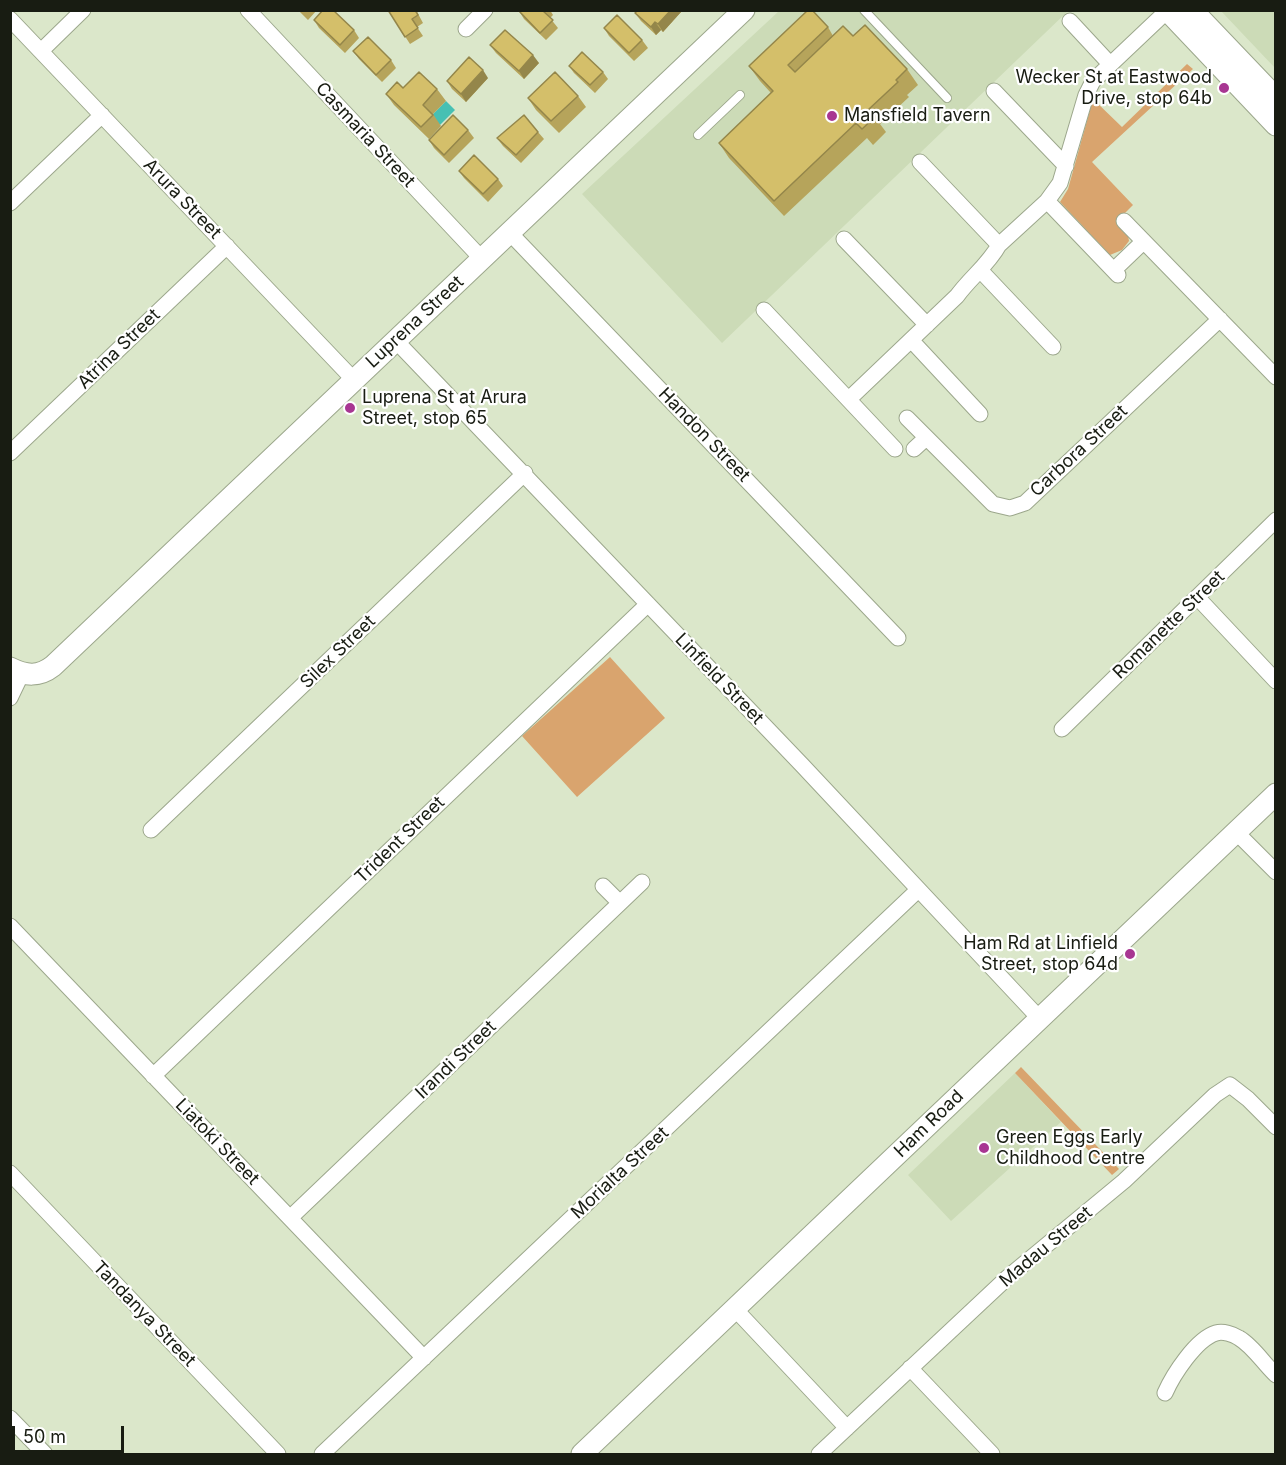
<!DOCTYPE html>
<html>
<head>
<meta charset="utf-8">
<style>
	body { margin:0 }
	#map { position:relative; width:1286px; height:1465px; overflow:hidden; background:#dbe7ca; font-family:Inter,sans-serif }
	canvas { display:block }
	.frame { position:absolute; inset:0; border:12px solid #181c12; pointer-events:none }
	.scale { position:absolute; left:12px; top:1426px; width:112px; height:27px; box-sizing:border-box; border:3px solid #181c12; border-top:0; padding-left:8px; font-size:18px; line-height:21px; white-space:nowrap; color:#181c12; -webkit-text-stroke:4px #fff; paint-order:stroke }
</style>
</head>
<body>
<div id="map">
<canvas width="1286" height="1465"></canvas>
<div class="frame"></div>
<div class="scale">50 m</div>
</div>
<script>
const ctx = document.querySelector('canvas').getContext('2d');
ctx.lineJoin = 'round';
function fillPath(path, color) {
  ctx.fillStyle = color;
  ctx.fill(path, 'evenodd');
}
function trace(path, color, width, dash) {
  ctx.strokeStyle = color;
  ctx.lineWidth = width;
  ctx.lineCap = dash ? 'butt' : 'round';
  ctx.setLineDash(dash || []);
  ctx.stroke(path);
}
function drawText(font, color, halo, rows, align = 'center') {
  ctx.font = font + ' Inter,sans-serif';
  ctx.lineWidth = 4.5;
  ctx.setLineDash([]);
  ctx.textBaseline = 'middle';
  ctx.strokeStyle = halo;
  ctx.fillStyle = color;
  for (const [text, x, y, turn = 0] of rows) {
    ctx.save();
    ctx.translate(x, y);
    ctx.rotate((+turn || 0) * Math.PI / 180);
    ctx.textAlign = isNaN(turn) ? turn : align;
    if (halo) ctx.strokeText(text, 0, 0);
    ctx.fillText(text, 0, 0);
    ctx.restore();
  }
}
fillPath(new Path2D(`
	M779,11h289l-346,332 -140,-149z
	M1221,11h54v57z
	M1015,1073l46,49 -110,99 -43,-46z`), '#ccdbb7');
fillPath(new Path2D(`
	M1187,64l6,5 -101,93 41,43 -17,17 12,13 1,6 -7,9 -12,5 -50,-53 8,-13 25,-90 29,28z
	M610,657l55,61 -88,79 -55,-61z
	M1021,1067l98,102 -7,6 -97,-102z`), '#d9a46e');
fillPath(new Path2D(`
	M446,101l9,9 -15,15 -9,-9z`), '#47c0b3');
const lane = new Path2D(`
	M864,10l83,88
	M698,135l42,-40`);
const street = new Path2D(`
	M248,10l234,249
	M10,19l344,361
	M1070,21l40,43
	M466,29l19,-19
	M41,51l42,-41
	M994,91l72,75
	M920,162l79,83
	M1047,201l71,74
	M10,203l92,-88
	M1124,221l152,156
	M509,232l389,406
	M844,239l83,86
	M1119,265l24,-23
	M980,270l73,77
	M764,310l131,139
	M911,340l69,74
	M396,341l406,424 238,254
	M849,399l108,-103c13,-18 31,-31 42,-51l48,-44 13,-18 26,-88 7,-14 75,-71
	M907,418l86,86 17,4 15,-5 195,-184
	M914,449l12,-11
	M10,453l217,-207
	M1197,597l79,84
	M10,698l12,-25
	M1062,729l214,-209
	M151,830l374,-357
	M1236,832l40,40
	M603,886l17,17
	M10,926l414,432
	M153,1076l495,-472
	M10,1173l268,281
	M291,1217l351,-335
	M735,1309l112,119
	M910,1368l82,86
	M1165,1393c8,-18 31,-54 51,-60 7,-2 17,1 23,5 14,8 25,26 37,37
	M10,1418l35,36
	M322,1454l596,-564
	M819,1454l189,-177 116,-96 91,-86 15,-10 18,14 28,28`);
const secondary = new Path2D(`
	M1167,10l109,115
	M1192,10l84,88
	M10,668c16,8 29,9 43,-2l691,-656
	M582,1454l694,-660`);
trace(lane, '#9ca78c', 10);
trace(street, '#9ca78c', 17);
trace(secondary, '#9ca78c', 23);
trace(lane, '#fff', 8);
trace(street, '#fff', 15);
trace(secondary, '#fff', 21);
fillPath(new Path2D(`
	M298,10h19l-9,10z
	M388,10h28l7,13 -6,4 6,9 -13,8z
	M519,10h31l3,5 -3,3 8,10 -12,12 -22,-21 -5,-8z
	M638,10h42l1,2 -18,20 -2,-2 -5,5 -15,-14 -6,-8z
	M314,20l40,10 5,8 -14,15 -26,-25z
	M828,27l5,9h20l54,33 11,16 -11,10 2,2 -29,27 6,8 -13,13 -6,-7 -83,78 -55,-58 -10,-15 52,-50 -11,-12 -11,-15z
	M604,28l38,12 6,8 -14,13 -25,-25z
	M490,45l49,18 -15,16 -28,-26z
	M353,51l38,9 5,8 -14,14 -23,-23z
	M569,66l34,6 5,7 -13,14 -21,-20z
	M488,78l-22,24 -14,-13 -5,-8z
	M403,88l34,1 9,12 -13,13 8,12 -12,13 -35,-34 -8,-11z
	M578,96l8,11 -27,26 -23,-23 -8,-12z
	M468,130l6,8 -25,25 -15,-15 -5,-8z
	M538,132l6,7 -23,24 -18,-17 -6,-8z
	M459,171l39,8 5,7 -15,16 -24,-24z`), '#b6a45b');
fillPath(new Path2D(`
	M671,10h9l1,2 -18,20 -5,-8z
	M655,22l6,8 -5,5 -5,-8z
	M533,55l6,8 -15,16 -5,-8z
	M483,70l5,8 -22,24 -5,-8z`), '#94864a');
const building = new Path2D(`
	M323,10h10l21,20 -14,15 -26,-25z
	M388,10h27l3,5 -6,4 6,9 -13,9z
	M519,10h25l-1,1 10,9 -13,13 -21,-22z
	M638,10h33l-13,14 -3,-2 -4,5 -16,-14z
	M808,10h4l16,17 -40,38 7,7 48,-46 10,10 12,-11 42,44 -11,11 2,2 -29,27 6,8 -13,12 -6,-6 -82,78 -55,-58 54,-52 -24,-25z
	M617,15l25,25 -13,13 -25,-25z
	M505,30l28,25 -14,16 -29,-26z
	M368,37l23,23 -15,15 -23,-24z
	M582,52l21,20 -13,13 -21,-19z
	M469,57l14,13 -22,24 -14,-13z
	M419,72l18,17 -14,16 10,10 -12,12 -35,-33 11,-12 6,6z
	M555,72l23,24 -27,25 -23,-23z
	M453,115l15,15 -24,25 -15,-15z
	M524,115l14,17 -22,23 -19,-17z
	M474,155l24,24 -15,15 -24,-23z`);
fillPath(building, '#d4bf6a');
trace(building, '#94864a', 1.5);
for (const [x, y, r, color] of [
	[1224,88,6,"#a83692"],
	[832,116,6,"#a83692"],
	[350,408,6,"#a83692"],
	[1130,954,6,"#a83692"],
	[984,1148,6,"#a83692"]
]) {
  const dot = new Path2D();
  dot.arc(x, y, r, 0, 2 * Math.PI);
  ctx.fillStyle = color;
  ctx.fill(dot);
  trace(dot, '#fff', 2);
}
drawText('18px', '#181c12', '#fff', [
	["Wecker St at Eastwood",1212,78,"right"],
	["Drive, stop 64b",1212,99,"right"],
	["Mansfield Tavern",844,116],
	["Luprena St at Arura",362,398],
	["Street, stop 65",362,419],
	["Ham Rd at Linfield",1118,944,"right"],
	["Street, stop 64d",1118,965,"right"],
	["Green Eggs Early",996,1138],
	["Childhood Centre",996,1159]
], 'left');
drawText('18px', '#181c12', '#fff', [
	["Casmaria Street",365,135,47],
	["Arura Street",182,199,46],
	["Luprena Street",415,322,-43],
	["Atrina Street",119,349,-44],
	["Handon Street",704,435,46],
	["Carbora Street",1079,451,-43],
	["Romanette Street",1169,625,-44],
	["Silex Street",338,652,-44],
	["Linfield Street",719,679,46],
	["Trident Street",400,840,-44],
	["Irandi Street",456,1060,-44],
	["Ham Road",929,1124,-44],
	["Liatoki Street",217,1142,46],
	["Morialta Street",620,1173,-43],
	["Madau Street",1046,1247,-40],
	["Tandanya Street",144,1314,46]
]);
</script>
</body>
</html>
